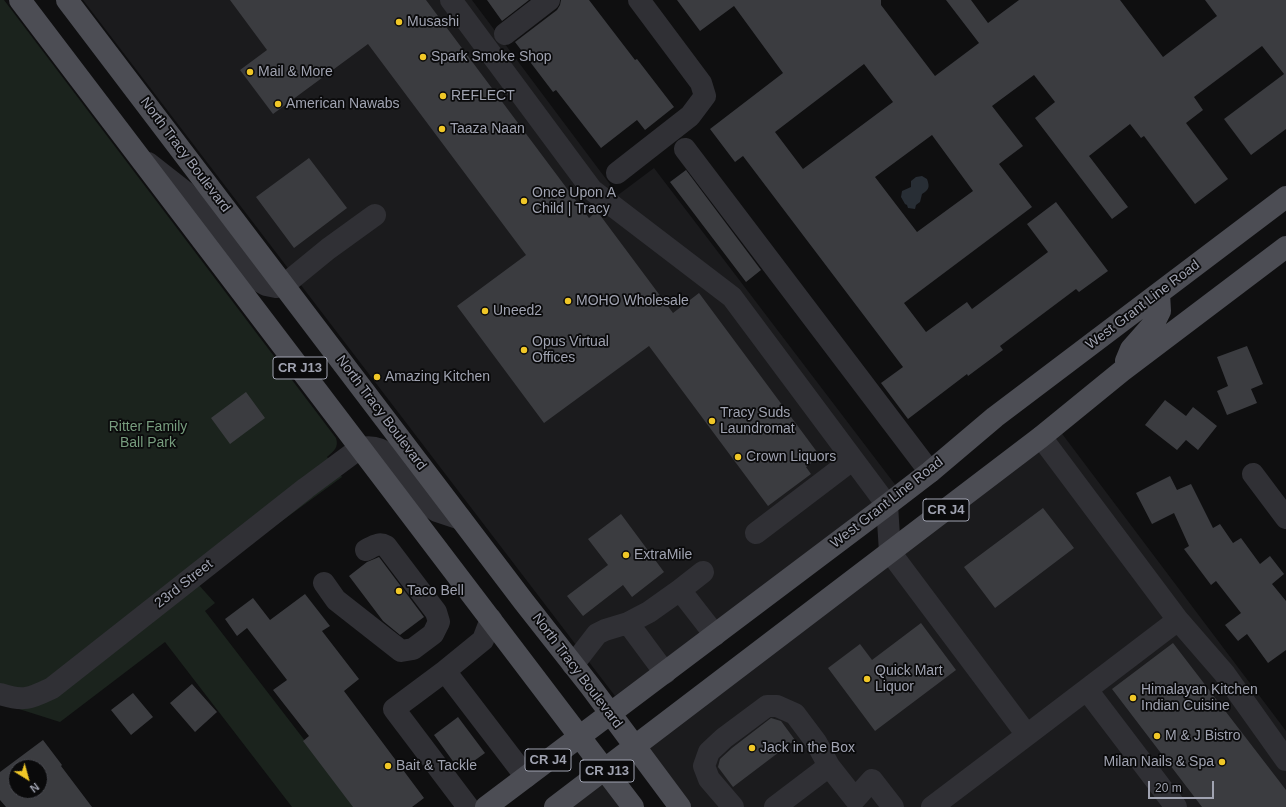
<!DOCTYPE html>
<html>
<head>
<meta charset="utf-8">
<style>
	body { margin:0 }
	#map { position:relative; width:1286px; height:807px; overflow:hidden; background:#0f0f10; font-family:Helvetica,sans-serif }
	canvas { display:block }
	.north { position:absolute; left:8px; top:759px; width:40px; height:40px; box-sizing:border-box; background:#0a0a0b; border:1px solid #46474d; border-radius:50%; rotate:143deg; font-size:11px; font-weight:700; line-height:16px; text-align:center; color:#a0a3b1 }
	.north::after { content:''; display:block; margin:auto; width:14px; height:18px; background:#f0c727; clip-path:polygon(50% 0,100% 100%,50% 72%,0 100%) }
	.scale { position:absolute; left:1148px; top:781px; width:66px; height:18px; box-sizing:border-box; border:2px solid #a0a3b1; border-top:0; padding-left:5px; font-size:12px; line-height:14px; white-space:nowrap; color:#a0a3b1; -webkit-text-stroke:3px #0a0a0b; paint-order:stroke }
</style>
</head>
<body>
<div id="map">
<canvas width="1286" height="807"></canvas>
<div class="north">N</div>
<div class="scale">20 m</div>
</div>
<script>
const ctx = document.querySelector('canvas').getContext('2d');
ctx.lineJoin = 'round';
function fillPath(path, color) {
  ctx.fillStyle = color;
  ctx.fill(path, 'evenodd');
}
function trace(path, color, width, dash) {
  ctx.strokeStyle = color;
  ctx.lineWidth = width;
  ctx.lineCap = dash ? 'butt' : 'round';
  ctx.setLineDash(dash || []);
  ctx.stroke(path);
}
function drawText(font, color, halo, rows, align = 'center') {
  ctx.font = font + ' Helvetica,sans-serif';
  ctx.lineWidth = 3.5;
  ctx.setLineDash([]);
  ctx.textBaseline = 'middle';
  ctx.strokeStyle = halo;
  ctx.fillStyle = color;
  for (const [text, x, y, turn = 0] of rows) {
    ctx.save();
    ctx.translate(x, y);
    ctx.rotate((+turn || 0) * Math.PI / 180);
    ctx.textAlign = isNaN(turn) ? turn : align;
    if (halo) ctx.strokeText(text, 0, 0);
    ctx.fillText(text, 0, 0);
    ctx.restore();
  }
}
fillPath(new Path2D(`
	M83,0h389l146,195 36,-27 243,319 -282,209z
	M1060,431l226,300v76h-597l-44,-59z
	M606,782l17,25h-51z`), '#1b1b1d');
fillPath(new Path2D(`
	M0,0h4l332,438c3,9 -2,13 -9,19l15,20 -145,106 18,20 -10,8 151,196h-64l-127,-165 -105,80 -60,-19z`), '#1b231d');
fillPath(new Path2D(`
	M922,176l5,3c3,8 2,11 -5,15l-2,8 -4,3 -1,4 -7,-1 -1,-3 -2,-1 -4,-7 1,-6 9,-4v-6l5,-4z`), '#282e35');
fillPath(new Path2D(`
	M230,0h196l163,218 8,-7 76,102 26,-20 121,163 -14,11 5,7 -43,32 -119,-160 -105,77 -87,-117 69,-51 -158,-211 -95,70 -33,-44 27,-20z
	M487,0h42l-27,21z
	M561,0h28l46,60 2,-1 37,48 -29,23 -8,-10 -36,28 -45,-58 -3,2 -38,-50 42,-32 3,-5z
	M677,0h204v5l54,71 44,-33 -33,-43h25l17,23 31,-23h101l43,57 54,-41 -12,-16h81v129l-35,26 -27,-36 60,-45 -22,-28 -68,51 9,13 -17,13 42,56 -33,25 -51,-68 -3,2 -11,-14 -41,32 39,51 -16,12 -77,-101 20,-16 -21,-27 -42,31 31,40 -24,18 33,43 -128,96 22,29 41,-30 5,7 76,-57 -21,-28 29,-22 52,69 -29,21 -3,-3 -76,57 3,4 -35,26 -1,-2 -59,45 -27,-36 22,-16 -160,-211 -8,6 -25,-33 73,-56 -49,-67 -34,25zM864,64l29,38 -90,67 -28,-37zM932,135l41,56 -56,41 -42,-55z
	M309,158l38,50 -53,40 -38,-51z
	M686,170l75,100 -15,12 -76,-100z
	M1247,346l16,38 -12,5 6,14 -30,12 -10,-24 11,-5 -11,-29z
	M246,392l19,26 -35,26 -19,-26z
	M1165,400l21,16 7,-9 24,19 -19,24 -12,-10 -9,10 -32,-25z
	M1170,476l7,14 14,-6 22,44 7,-4 13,19 8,-5 19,26 10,-8 14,18 -12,10 14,17v49l-18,13 -21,-29 -9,7 -13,-16 16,-12 -25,-32 -5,4 -27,-36 5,-3 -15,-33 -22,11 -16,-31z
	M1043,508l31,40 -79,60 -31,-41z
	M621,514l43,58 -32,25 -9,-12 -40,31 -16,-20 41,-31 -20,-26z
	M379,557l45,60 -24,18 -17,-14 -34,-45 18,-14z
	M305,594l25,32 -8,5 37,48 -15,12 80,107 -12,9h-59l-50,-66 6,-5 -36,-46 14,-10 -40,-52 -10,8 -12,-17 28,-21 17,22z
	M921,623l35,47 -81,61 -47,-63 32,-24 12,16z
	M1173,643l113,147v17h-84l-90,-118z
	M192,684l25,28 -22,20 -25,-29z
	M133,693l20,24 -22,18 -20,-25z
	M458,717l27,36 -25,18 -26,-36z
	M771,718l10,3 14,19 -62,47 -15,-20 2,-8 12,-11z
	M43,740l19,25 -1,1 31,41h-86l-6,-7v-28zM16,767h24v24h-24z`), '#3b3c40');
trace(new Path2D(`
	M451,0l141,190 140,107 155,208 3,47 137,183 -95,72
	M505,34l44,-34
	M685,149l245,323
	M148,163l37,29 9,10 52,67 11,11 9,5 10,2 8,-2 44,-36 47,-34
	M617,173l73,-57 15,-20 -4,-13 -62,-83
	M1253,474l33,44
	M756,533l96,-73
	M703,572l-23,18 35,45
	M324,583l12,17 65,51 12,-2 20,-15 6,-12 -3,-10 -50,-66c-7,-4 -12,0 -20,4
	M491,619l-8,21 -38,31 81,106
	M1178,620l46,53 62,87
	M573,665l24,-31 8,-4 23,-7
	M445,671l-51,38 74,98
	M665,673l-37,-50 21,-11 31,-22
	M1087,690l89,117
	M0,694c24,8 31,4 52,-6l254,-200 54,-40c16,-3 24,2 35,12l36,47 6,4 24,8
	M1027,735l151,-115 -137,-183
	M733,807l-24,-28 -5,-13 5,-14 15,-14 43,-32h10l18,8 21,28 13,24
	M775,807l54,-41 26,33 17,-19 21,27`), '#303035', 22);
trace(new Path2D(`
	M20,0l613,807
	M67,0l457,602 66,84 90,121
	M1126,361l5,-12 23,-26 6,-12 -1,-18
	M486,807l401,-302 43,-33 65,-55 291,-220
	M555,807l486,-370 81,-66 164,-124`), '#4c4d54', 22);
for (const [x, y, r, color] of [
	[399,22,4,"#f0c727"],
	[423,57,4,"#f0c727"],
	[250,72,4,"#f0c727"],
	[443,96,4,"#f0c727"],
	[278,104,4,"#f0c727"],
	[442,129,4,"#f0c727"],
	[524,201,4,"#f0c727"],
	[568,301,4,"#f0c727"],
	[485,311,4,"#f0c727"],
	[524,350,4,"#f0c727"],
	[377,377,4,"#f0c727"],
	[712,421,4,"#f0c727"],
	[738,457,4,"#f0c727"],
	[626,555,4,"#f0c727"],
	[399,591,4,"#f0c727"],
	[867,679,4,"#f0c727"],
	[1133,698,4,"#f0c727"],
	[1157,736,4,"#f0c727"],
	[752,748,4,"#f0c727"],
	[1222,762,4,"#f0c727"],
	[388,766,4,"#f0c727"]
]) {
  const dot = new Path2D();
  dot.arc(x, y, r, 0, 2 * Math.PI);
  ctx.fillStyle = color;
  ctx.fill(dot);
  trace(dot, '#0a0a0b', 1.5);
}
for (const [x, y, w] of [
	[300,368,54],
	[946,510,46],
	[548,760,46],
	[607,771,54]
]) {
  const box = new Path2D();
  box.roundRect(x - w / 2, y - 11, w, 22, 3);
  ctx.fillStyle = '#0a0a0b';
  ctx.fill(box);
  trace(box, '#a0a3b1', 1);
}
drawText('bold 13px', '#a0a3b1', null, [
	["CR J13",300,368],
	["CR J4",946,510],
	["CR J4",548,760],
	["CR J13",607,771]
]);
drawText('14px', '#a0a3b1', '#0a0a0b', [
	["Musashi",407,22],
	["Spark Smoke Shop",431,57],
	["Mail & More",258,72],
	["REFLECT",451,96],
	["American Nawabs",286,104],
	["Taaza Naan",450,129],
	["Once Upon A",532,193],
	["Child | Tracy",532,209],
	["MOHO Wholesale",576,301],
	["Uneed2",493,311],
	["Opus Virtual",532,342],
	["Offices",532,358],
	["Amazing Kitchen",385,377],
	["Tracy Suds",720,413],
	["Laundromat",720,429],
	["Crown Liquors",746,457],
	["ExtraMile",634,555],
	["Taco Bell",407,591],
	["Quick Mart",875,671],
	["Liquor",875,687],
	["Himalayan Kitchen",1141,690],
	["Indian Cuisine",1141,706],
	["M & J Bistro",1165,736],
	["Jack in the Box",760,748],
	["Milan Nails & Spa",1214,762,"right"],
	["Bait & Tackle",396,766]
], 'left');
drawText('14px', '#a0a3b1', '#0a0a0b', [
	["North Tracy Boulevard",185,155,53],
	["West Grant Line Road",1143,305,-37],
	["North Tracy Boulevard",381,413,53],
	["West Grant Line Road",887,503,-38],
	["23rd Street",184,584,-38],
	["North Tracy Boulevard",577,671,53]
]);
drawText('14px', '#779d7e', '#0a0a0b', [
	["Ritter Family",148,427],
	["Ball Park",148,443]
]);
</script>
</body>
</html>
